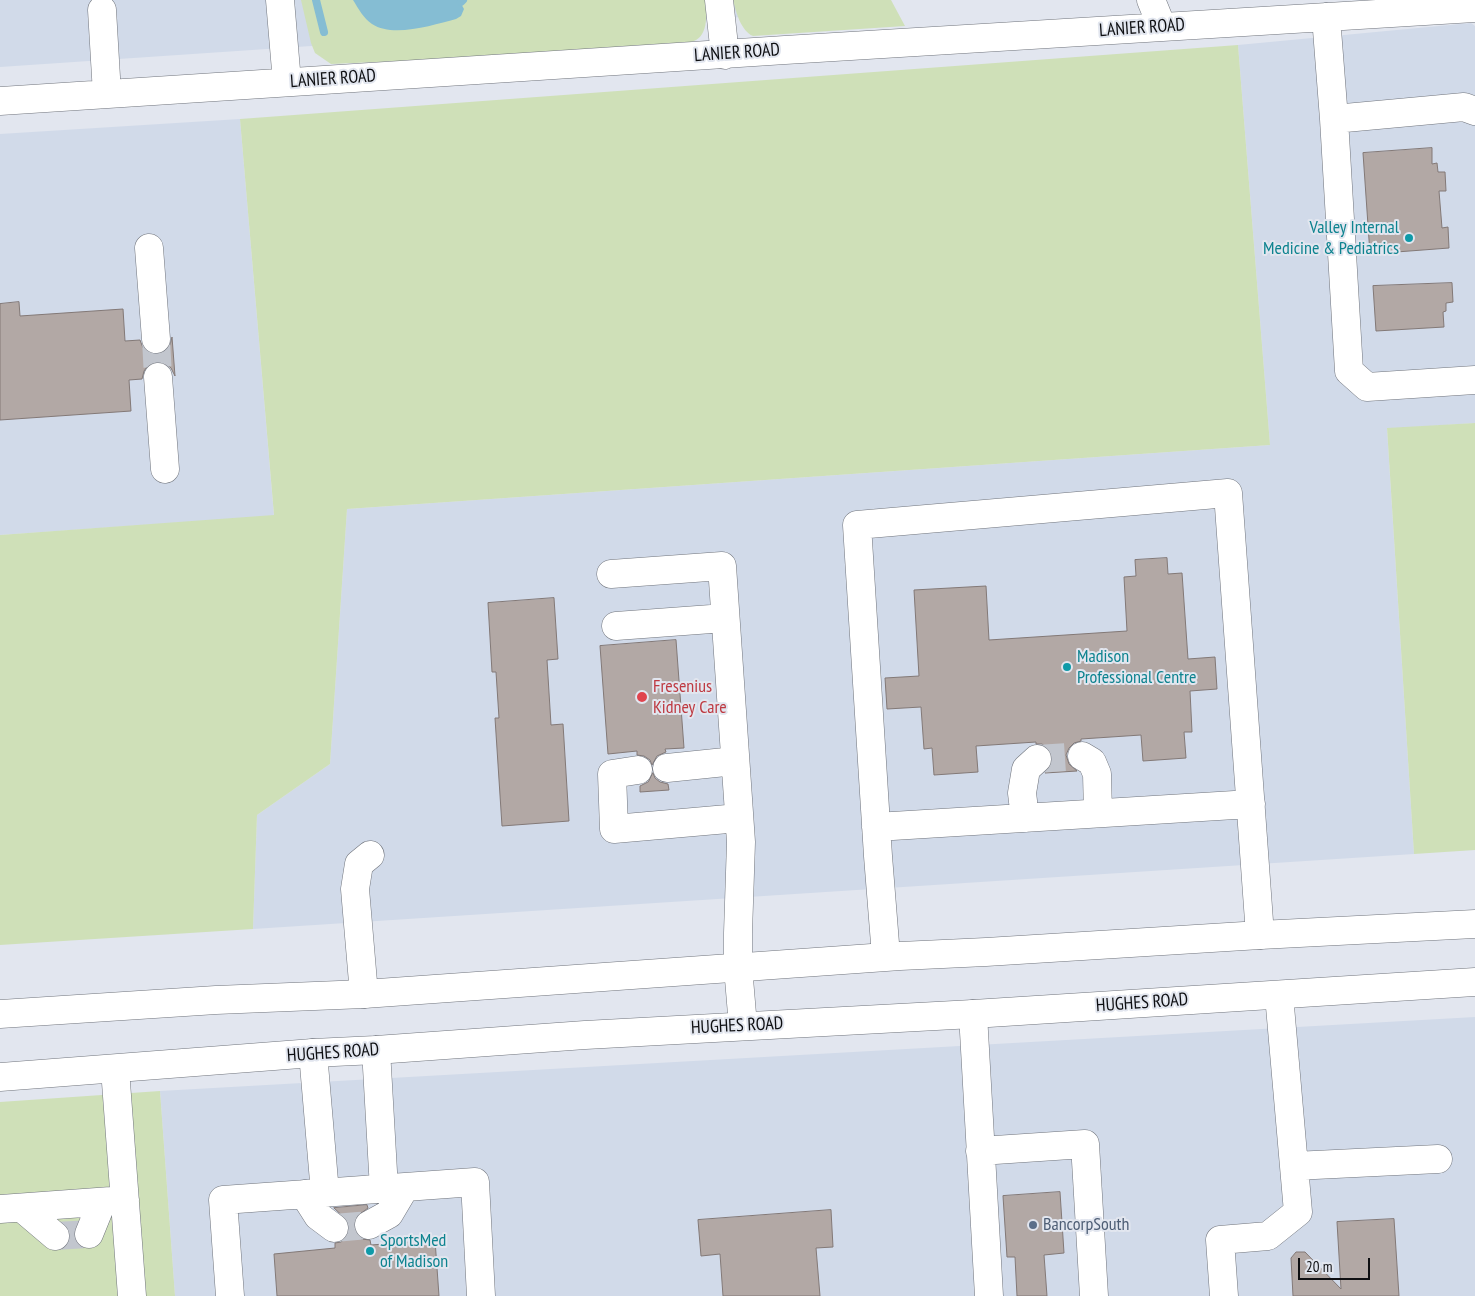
<!DOCTYPE html>
<html>
<head>
<meta charset="utf-8">
<style>
	body { margin:0 }
	#map { position:relative; width:1475px; height:1296px; overflow:hidden; background:#e2e6ef; font-family:"PT Sans Narrow",sans-serif }
	canvas { display:block }
	.scale { position:absolute; left:1298px; top:1258px; width:72px; height:22px; box-sizing:border-box; border:2px solid #0e0f12; border-top:0; padding-left:6px; font-size:15px; line-height:18px; white-space:nowrap; color:#0e0f12; -webkit-text-stroke:4px #e2e6ef; paint-order:stroke }
</style>
</head>
<body>
<div id="map">
<canvas width="1475" height="1296"></canvas>
<div class="scale">20 m</div>
</div>
<script>
const ctx = document.querySelector('canvas').getContext('2d');
ctx.lineJoin = 'round';
function fillPath(path, color) {
  ctx.fillStyle = color;
  ctx.fill(path, 'evenodd');
}
function trace(path, color, width, dash) {
  ctx.strokeStyle = color;
  ctx.lineWidth = width;
  ctx.lineCap = dash ? 'butt' : 'round';
  ctx.setLineDash(dash || []);
  ctx.stroke(path);
}
function drawText(font, color, halo, rows, align = 'center') {
  ctx.font = font + ' "PT Sans Narrow",sans-serif';
  ctx.lineWidth = 4;
  ctx.setLineDash([]);
  ctx.textBaseline = 'middle';
  ctx.strokeStyle = halo;
  ctx.fillStyle = color;
  for (const [text, x, y, turn = 0] of rows) {
    ctx.save();
    ctx.translate(x, y);
    ctx.rotate((+turn || 0) * Math.PI / 180);
    ctx.textAlign = isNaN(turn) ? turn : align;
    if (halo) ctx.strokeText(text, 0, 0);
    ctx.fillText(text, 0, 0);
    ctx.restore();
  }
}
fillPath(new Path2D(`
	M0,0h887l3,7 -890,60z
	M1471,23l4,3v397l-88,6 27,425 -1161,75 4,-114 73,-51 17,-255 923,-64 -32,-400z
	M240,119l34,397 -274,19v-401z
	M1475,1017v279h-1300l-15,-205z`), '#d1dae9');
fillPath(new Path2D(`
	M301,0h404c2,14 4,39 -15,42l-267,18 -92,4 -16,-11 -4,-10z
	M733,0h158l14,26 -152,10c-12,-5 -17,-24 -20,-36z
	M1238,45l32,400 -923,64 -17,255 -73,51 -4,114 -253,16v-410l274,-20 -34,-396z
	M1475,423v427l-61,4 -27,-426z
	M160,1091l15,205h-175v-194z`), '#cfe0b8');
fillPath(new Path2D(`
	M353,0h106l5,9 -3,7 -5,3c-23,6 -63,19 -84,5 -8,-5 -14,-16 -19,-24z`), '#85bdd3');
trace(new Path2D(`
	M316,0l8,32
	M461,2l2,-2`), '#85bdd3', 8);
const building = new Path2D(`
	M1432,148v16l5,-1 1,9h7l1,19h-7l3,37 6,-1 1,21 -79,6 -7,-101z
	M1452,283l1,19 -7,1v8l-3,1 1,15 -68,4 -3,-45z
	M19,302l1,14 103,-7 2,32 15,-1 3,8 6,5 8,2 8,-3 5,-7 2,-8 3,39 -4,-8 -6,-5 -8,-2 -8,3 -5,7 -2,8 -13,1 2,31 -131,9v-116z
	M1167,558l1,16 14,-1 6,86 27,-2 2,32 -27,2 2,41h-8l2,26 -43,3 -2,-26 -60,4v2l-7,2 -5,5 -3,7 3,9 8,7 -32,2 7,-9v-8l-3,-7 -7,-5h-6v-2l-60,4 2,26 -44,3 -2,-27 -8,1 -3,-42 -34,2 -2,-31 34,-2 -5,-86 72,-4 3,54 138,-9 -3,-54 12,-1 -1,-16z
	M554,598l4,61 -11,1 4,65 12,-1 6,97 -67,5 -7,-108h4l-3,-46h-4l-4,-69z
	M676,640l8,108 -19,1 1,3 -9,4 -5,9 -2,-5 -6,-4 -7,-1v-4l-29,3 -8,-108z
	M653,773l2,5 5,4 8,2 1,6 -29,2v-6l8,-4z
	M1060,1192l4,61 -20,2 3,41h-30l-2,-39h-8l-4,-61z
	M367,1205l1,3 -12,9 -3,8 3,8 5,6 9,1 1,5 64,-5 4,56h-162l-3,-42 61,-6v-5l6,-1 5,-4 4,-9 -2,-8 -14,-13z
	M831,1210l2,37 -17,1 4,48h-97l-3,-42 -19,2 -3,-36z
	M1394,1219l5,77h-106l-2,-38 5,-6h9l36,37 -4,-67z`);
fillPath(building, '#b2a8a5');
trace(building, '#837977', 1);
trace(new Path2D(`
	M156,339l2,38
	M1037,759l45,-3
	M334,1228l35,-3
	M55,1236l34,-2`), '#c2c6ce', 28, [28, 14]);
const minor = new Path2D(`
	M280,0l7,82
	M719,0l6,55
	M1151,0l11,27
	M102,10l5,84
	M1326,17l8,102 15,252 18,16 108,-7
	M0,101l785,-51 690,-42
	M1334,119l130,-12 11,4
	M149,248l7,91
	M158,377l7,92
	M611,574l111,-8 19,276 -3,91v34l5,59
	M616,626l109,-8
	M1082,756l10,6 5,12 1,39
	M667,768l68,-7
	M638,770l-26,4 2,55 125,-11
	M1025,818l-3,-25 4,-24 11,-10
	M876,827l375,-23
	M886,956l-8,-100 -21,-331 371,-32 32,442
	M364,994l-9,-105 4,-25 11,-9
	M973,1014l16,282
	M376,1050l8,139
	M313,1053l12,140
	M115,1069l17,227
	M980,1151l105,-7 9,152
	M1294,1166l144,-7
	M304,1194l14,22 16,12
	M22,1208l33,28
	M0,1209l125,-9
	M369,1225l20,-11 16,-27
	M89,1234l13,-32
	M230,1296l-7,-96 252,-18 6,114
	M1224,1296l-4,-56 48,-4 30,-24 -19,-217`);
const major = new Path2D(`
	M0,1014l216,-14 148,-6 536,-38 86,-4 274,-17 215,-11
	M0,1077l313,-24 63,-3 209,-15 388,-21 502,-32`);
trace(minor, '#70747c', 29);
trace(major, '#70747c', 29);
trace(minor, '#fff', 28);
trace(major, '#fff', 28);
for (const [x, y, r, color] of [
	[1409,238,5,"#0f9aa8"],
	[1067,667,5,"#0f9aa8"],
	[642,697,6,"#e0444e"],
	[1033,1225,5,"#5c6f8a"],
	[370,1251,5,"#0f9aa8"]
]) {
  const dot = new Path2D();
  dot.arc(x, y, r, 0, 2 * Math.PI);
  ctx.fillStyle = color;
  ctx.fill(dot);
  trace(dot, '#e2e6ef', 2);
}
drawText('18px', '#0e0f12', '#e2e6ef', [
	["LANIER ROAD",1142,28,-4],
	["LANIER ROAD",737,53,-4],
	["LANIER ROAD",333,79,-4],
	["HUGHES ROAD",1142,1003,-4],
	["HUGHES ROAD",737,1026,-3],
	["HUGHES ROAD",333,1053,-4]
]);
drawText('18px', '#0d838f', '#e2e6ef', [
	["Valley Internal",1399,228,"right"],
	["Medicine & Pediatrics",1399,249,"right"],
	["Madison",1077,657],
	["Professional Centre",1077,678],
	["SportsMed",380,1241],
	["of Madison",380,1262]
], 'left');
drawText('18px', '#be3a42', '#e2e6ef', [
	["Fresenius",653,687],
	["Kidney Care",653,708]
], 'left');
drawText('18px', '#4e5e75', '#e2e6ef', [
	["BancorpSouth",1043,1225]
], 'left');
</script>
</body>
</html>
